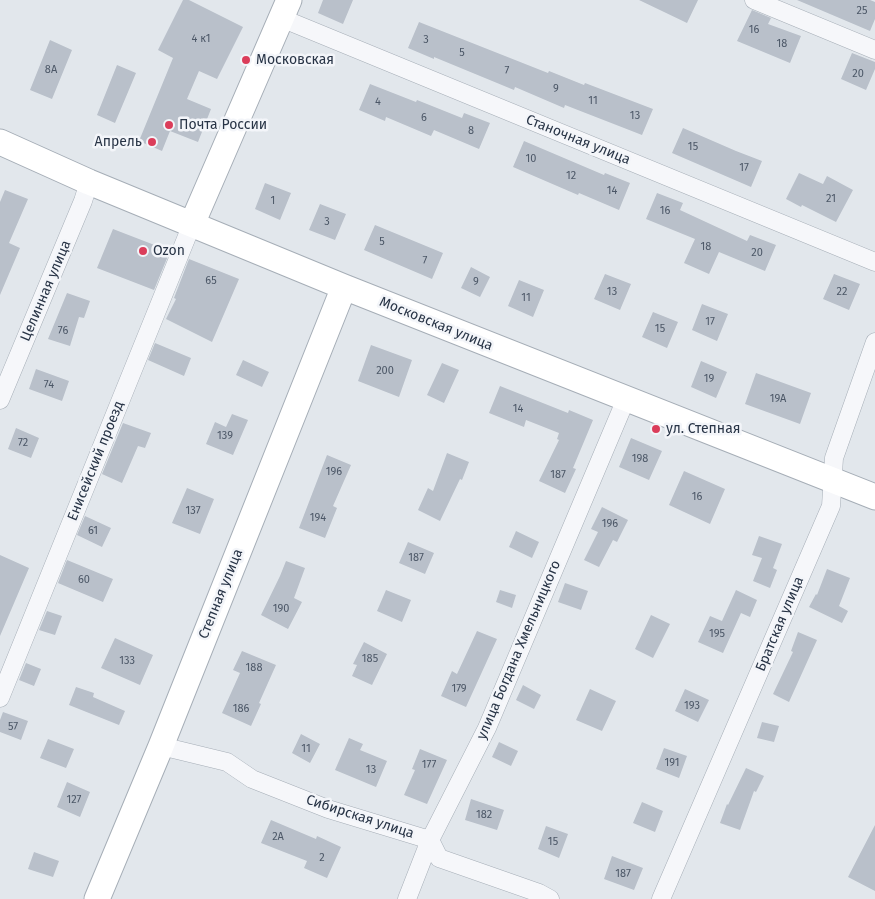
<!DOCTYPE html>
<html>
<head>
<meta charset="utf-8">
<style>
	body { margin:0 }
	canvas { display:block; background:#e2e7ec }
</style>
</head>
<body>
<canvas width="875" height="899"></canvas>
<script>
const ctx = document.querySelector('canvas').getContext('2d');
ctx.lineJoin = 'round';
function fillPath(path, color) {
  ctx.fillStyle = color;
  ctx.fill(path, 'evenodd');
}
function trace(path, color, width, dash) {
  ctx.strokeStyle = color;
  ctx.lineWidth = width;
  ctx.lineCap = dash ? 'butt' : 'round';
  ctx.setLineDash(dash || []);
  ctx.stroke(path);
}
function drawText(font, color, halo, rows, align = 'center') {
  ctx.font = font + ' "Fira Sans",sans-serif';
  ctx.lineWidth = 5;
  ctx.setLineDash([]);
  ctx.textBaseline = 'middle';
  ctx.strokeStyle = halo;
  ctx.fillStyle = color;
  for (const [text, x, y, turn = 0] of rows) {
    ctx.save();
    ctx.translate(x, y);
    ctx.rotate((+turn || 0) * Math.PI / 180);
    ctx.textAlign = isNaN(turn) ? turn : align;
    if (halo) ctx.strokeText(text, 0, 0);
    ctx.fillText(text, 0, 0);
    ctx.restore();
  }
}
fillPath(new Path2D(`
	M183,0h6l54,27 -26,52 -18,-8 -12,28 24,10 -13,33 -28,-11 -8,20 -23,-10 34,-83 -15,-8z
	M323,0h30l-10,24 -25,-11z
	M639,0h59l-11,23z
	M797,0h73l5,2v17l-5,12z
	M752,10l19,8 -3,6 33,12 -11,27 -53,-22z
	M419,22l129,51 1,-2 35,14 1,-2 68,26 -11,26 -77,-30 -1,3 -49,-21 -1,3 -80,-33v2l-26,-11z
	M50,40l22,10 -20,49 -22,-9z
	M852,53l23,9v7l-9,21 -25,-11z
	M117,65l19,8 -21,50 -18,-8z
	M370,84l46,18 1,-2 45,18 2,-5 26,10 -11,26 -45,-19 -3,6 -45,-19 -1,4 -26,-11z
	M683,128l53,23 26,10 -11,26 -79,-34z
	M524,141l80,34 1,-2 25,10 -11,27 -40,-17 -1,2 -65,-28z
	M799,173l24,11 4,-8 26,14 -17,32 -34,-17 -1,2 -15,-8z
	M265,183l26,10 -11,27 -25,-11z
	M5,190l23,9 -19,44 11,5 -20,47v-93z
	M657,193l26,10 -3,7 67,31 3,-6 26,10 -11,26 -46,-19 -10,22 -25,-11 11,-24 -49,-20z
	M320,204l26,10 -11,26 -26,-10z
	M375,225l68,28 -11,26 -68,-29z
	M113,229l57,22 -16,39 -57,-22z
	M189,259l50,20 -27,63 -46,-23 10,-20 -2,-1z
	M471,267l19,10 -10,20 -19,-9z
	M605,274l26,10 -11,26 -26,-11z
	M834,274l26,10 -11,26 -26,-11z
	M519,280l25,10 -11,27 -25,-11z
	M67,293l23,8 -6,17 -5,-1 -9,29 -22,-7z
	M702,304l26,10 -11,27 -25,-11z
	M653,312l25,10 -11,26 -25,-11z
	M155,343l36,15 -7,18 -36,-16z
	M371,345l41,15 -13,37 -41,-16z
	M243,360l26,12 -7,15 -26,-12z
	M701,361l26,11 -11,26 -25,-11z
	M442,363l17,7 -15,33 -17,-8z
	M36,369l33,12 -7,20 -33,-12z
	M756,373l55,20 -11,31 -55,-20z
	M500,386l68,27 1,-3 24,10 -20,48 3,1 -11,24 -26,-12 20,-41 -2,-1 2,-6 -33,-13 -2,7 -35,-14z
	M232,414l16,6 -15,35 -27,-11 9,-22 11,5z
	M123,423l28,10 -6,15 -7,-2 -16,37 -20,-9z
	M16,428l23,10 -8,20 -23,-9z
	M631,438l31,13 -13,29 -30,-13z
	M447,453l22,9 -7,18 -2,-1 -20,42 -22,-11 10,-22 5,3z
	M327,455l24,10 -18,41 4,2 -12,30 -26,-10z
	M684,471l41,18 -15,35 -41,-19z
	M187,488l27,11 -14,35 -28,-11z
	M602,507l26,13 -11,22 -4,-2 -14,27 -15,-7 14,-28 -7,-3z
	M85,516l26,12 -9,19 -25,-12z
	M516,531l23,11 -7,16 -23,-11z
	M759,536l23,8 -9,24 4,2 -7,18 -17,-7 9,-23 -10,-3z
	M408,542l26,11 -9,21 -26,-11z
	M0,555l29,13 -29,68z
	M67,560l46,19 -10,23 -45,-19z
	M286,561l19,7 -11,30 8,4 -14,27 -27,-14 19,-39z
	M827,569l23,9 -11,28 9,5 -6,12 -33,-16 7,-13 1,1z
	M565,583l23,8 -7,19 -23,-8z
	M386,590l25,10 -9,22 -25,-11z
	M500,590l16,5 -4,13 -16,-6z
	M736,590l21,10 -7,17 -9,-4 -18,40 -25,-11 12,-26 12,5z
	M47,611l15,5 -7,19 -16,-5z
	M651,615l19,9 -17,34 -18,-9z
	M477,631l20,8 -31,68 -25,-11 11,-25 5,3z
	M798,632l19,8 -28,62 -16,-8 20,-42 -2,-1z
	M115,638l38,17 -13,30 -39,-17z
	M364,642l23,12 -15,31 -20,-9 5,-11 -4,-1z
	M242,651l34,14 -17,38 2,1 -10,22 -29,-13 18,-40 -7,-3z
	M26,663l15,6 -7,17 -15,-6z
	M523,685l18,10 -7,14 -18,-9z
	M76,687l18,6 -1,4 32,14 -6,14 -50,-20z
	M590,689l26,12 -14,30 -26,-11z
	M685,689l24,11 -11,22 -23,-11z
	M3,712l25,9 -7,19 -21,-8v-12z
	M762,722l17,4 -5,16 -17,-4z
	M301,734l19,10 -10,19 -18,-10z
	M349,738l14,6 -3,6 27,11 -11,26 -41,-17z
	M48,739l26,10 -8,19 -26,-10z
	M499,742l19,9 -7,15 -19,-9z
	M664,748l23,8 -8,22 -23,-9z
	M420,749l27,11 -20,44 -23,-9 11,-25 -3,-1z
	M746,768l18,8 -8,16 -2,-1 -14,39 -20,-7 7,-19 1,1z
	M67,782l23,10 -10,25 -23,-10z
	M471,799l33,11 -7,20 -32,-10z
	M642,802l21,9 -8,21 -22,-9z
	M271,820l45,19 1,-3 24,11 -14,31 -23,-10 3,-7 -46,-18z
	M875,825v66l-27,-14z
	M546,826l22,8 -9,24 -21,-9z
	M34,852l25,9 -6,16 -25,-8z
	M612,856l31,12 -9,22 -30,-11z`), '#b9c0ca');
const street = new Path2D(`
	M754,0l121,50
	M281,18l594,244
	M0,400l83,-199 6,-19
	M0,698l192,-474
	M161,746l66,16 25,17 76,30 102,31 9,18 100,35 11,6
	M407,899l23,-59 57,-112 139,-329
	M661,899l170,-393 3,-48 41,-116`);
const secondary = new Path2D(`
	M0,142l89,40 255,105 531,210
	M192,224l97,-224
	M97,899l64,-153 183,-459`);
trace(street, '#a6aeb7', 19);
trace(secondary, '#a6aeb7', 27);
trace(street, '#f6f7fa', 18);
trace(secondary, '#fff', 25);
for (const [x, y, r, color] of [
	[246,60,5,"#db3d5a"],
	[169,125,5,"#db3d5a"],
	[152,142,5,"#db3d5a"],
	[143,251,5,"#db3d5a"],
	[656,429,5,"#db3d5a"]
]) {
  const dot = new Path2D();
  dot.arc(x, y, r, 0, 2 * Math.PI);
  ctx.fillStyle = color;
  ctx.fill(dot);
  trace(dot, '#f3f5f9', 2);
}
drawText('11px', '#4c5767', null, [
	["25",862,11],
	["16",754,30],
	["4 к1",201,39],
	["3",426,40],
	["18",782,44],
	["5",462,53],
	["8А",51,70],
	["7",507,71],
	["20",858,74],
	["9",556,89],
	["11",593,101],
	["4",378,102],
	["13",635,116],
	["6",424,118],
	["8",471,131],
	["15",693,147],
	["10",531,159],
	["17",744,168],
	["12",571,176],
	["14",612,191],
	["21",831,199],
	["1",273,201],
	["16",665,211],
	["3",327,222],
	["5",382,242],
	["18",706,247],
	["20",757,253],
	["7",425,261],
	["65",211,281],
	["9",476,282],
	["13",612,292],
	["22",842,292],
	["11",526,298],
	["17",710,322],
	["15",660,329],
	["76",63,331],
	["200",385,371],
	["19",709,379],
	["74",49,385],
	["19А",778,399],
	["14",518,409],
	["139",225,436],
	["72",23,443],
	["198",640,459],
	["196",334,472],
	["187",558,475],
	["16",697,497],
	["137",193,511],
	["194",318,518],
	["196",610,524],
	["61",93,531],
	["187",416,558],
	["60",84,580],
	["190",281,609],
	["195",717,634],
	["185",370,659],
	["133",127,661],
	["188",254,668],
	["179",459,689],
	["193",692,706],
	["186",241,709],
	["57",13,727],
	["11",306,749],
	["191",672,763],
	["177",429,765],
	["13",371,770],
	["127",74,800],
	["182",484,815],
	["2А",278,837],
	["15",553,842],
	["2",322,858],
	["187",623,874]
]);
drawText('14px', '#283446', '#f3f5f9', [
	["Московская",256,60],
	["Почта России",179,125],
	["Апрель",142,142,"right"],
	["Ozon",153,251],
	["ул. Степная",666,429]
], 'left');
drawText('14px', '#283446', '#f3f5f9', [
	["Станочная улица",578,140,22],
	["Целинная улица",46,291,-67],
	["Московская улица",436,324,22],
	["Енисейский проезд",96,461,-68],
	["Степная улица",221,594,-68],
	["Братская улица",780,624,-67],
	["улица Богдана Хмельницкого",519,650,-67],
	["Сибирская улица",360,817,18]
]);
</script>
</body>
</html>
